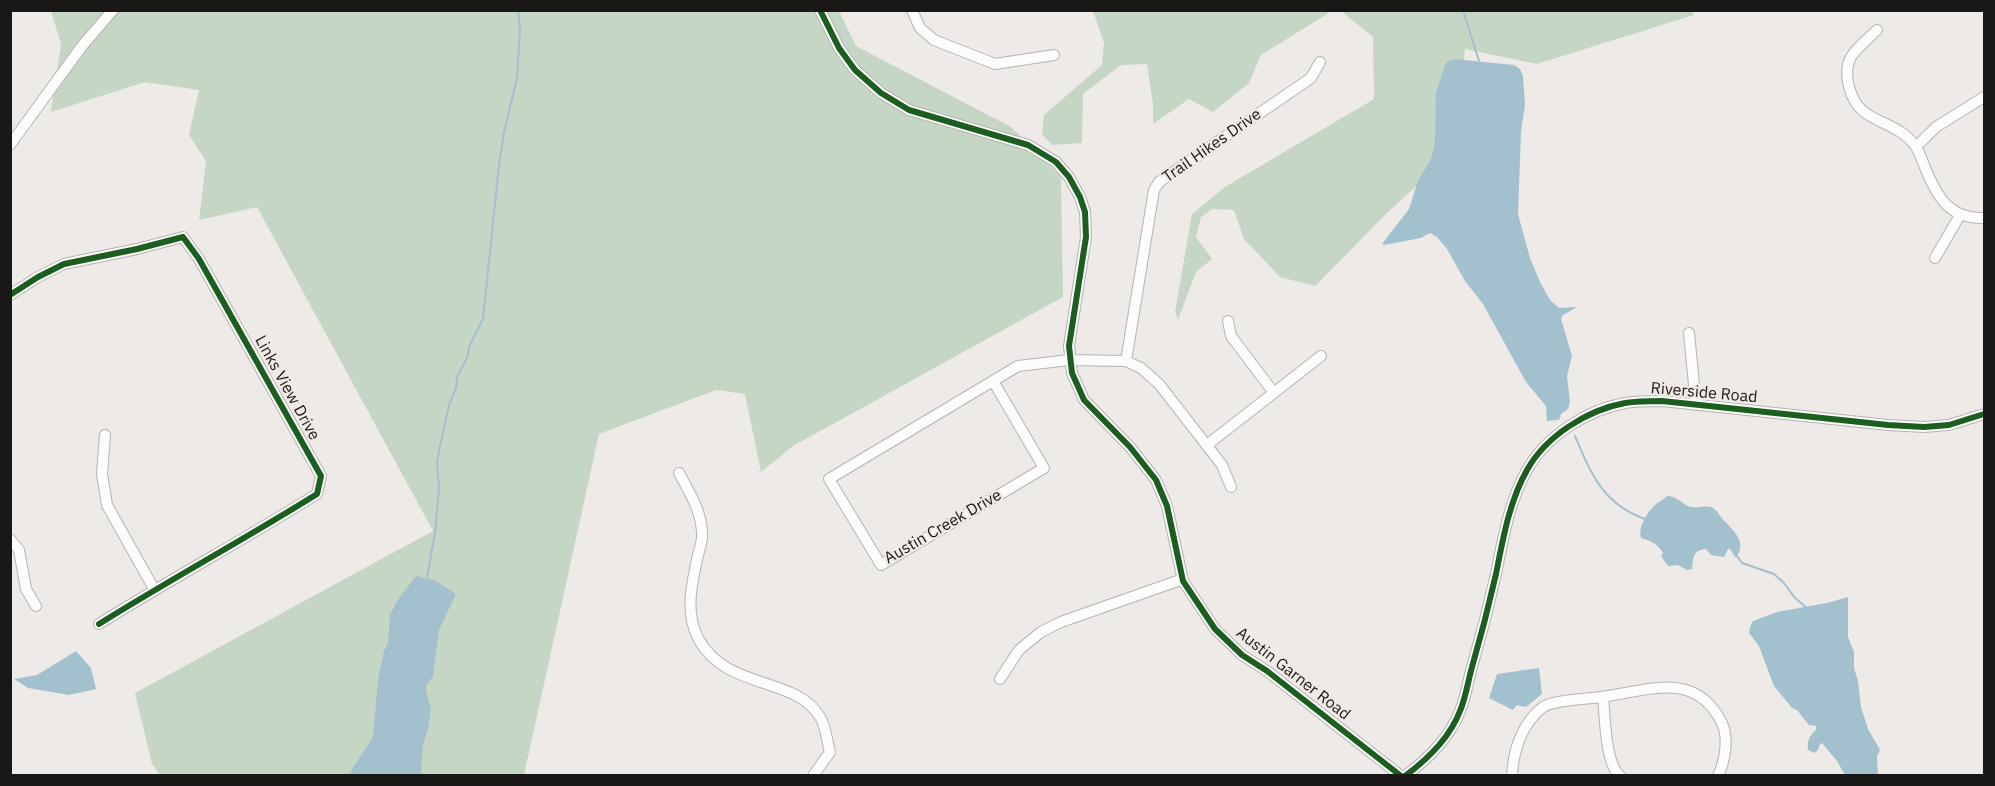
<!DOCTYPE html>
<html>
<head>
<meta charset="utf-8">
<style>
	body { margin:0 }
	#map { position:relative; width:1995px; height:786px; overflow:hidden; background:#edeae7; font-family:"IBM Plex Sans",sans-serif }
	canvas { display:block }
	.frame { position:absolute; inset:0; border:12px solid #1a1816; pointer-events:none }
</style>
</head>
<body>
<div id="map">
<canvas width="1995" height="786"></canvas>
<div class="frame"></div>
</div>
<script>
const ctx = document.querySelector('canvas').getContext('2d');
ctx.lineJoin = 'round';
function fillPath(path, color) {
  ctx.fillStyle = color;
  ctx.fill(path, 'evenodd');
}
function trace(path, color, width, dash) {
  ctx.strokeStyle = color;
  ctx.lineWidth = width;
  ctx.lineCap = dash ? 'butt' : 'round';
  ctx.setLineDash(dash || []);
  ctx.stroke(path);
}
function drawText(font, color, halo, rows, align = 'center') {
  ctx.font = font + ' "IBM Plex Sans",sans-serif';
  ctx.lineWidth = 4.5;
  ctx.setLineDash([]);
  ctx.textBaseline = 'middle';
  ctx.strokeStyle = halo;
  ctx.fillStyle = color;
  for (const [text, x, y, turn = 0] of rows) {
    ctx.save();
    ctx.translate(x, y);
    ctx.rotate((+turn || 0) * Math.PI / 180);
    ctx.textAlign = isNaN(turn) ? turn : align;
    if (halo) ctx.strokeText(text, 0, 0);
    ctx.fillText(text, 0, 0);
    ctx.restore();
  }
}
fillPath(new Path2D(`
	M51,11h788l17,35 155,81 50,50 2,120 -270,149 -32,26 -16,-78 -29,-4 -117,44 -75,341h-364l-8,-11 -17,-71 298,-162 -176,-324 -58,13 7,-59 -17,-26 10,-45 -54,-8 -94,30 10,-68z
	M1093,11v-1l239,1 -71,44 -12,28 -36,29 -24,-13 -36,25v-20l-6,-40 -26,1 -38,29 -1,49 -30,2 -10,-11 2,-19 58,-50 2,-23z
	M1341,11h350l3,4 -157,49 -72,-15 -11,103 -64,58 -75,76 -35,-9 -36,-38 -10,-29 -22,-1 -11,8 -5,20 16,22 -16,13 -18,48 -3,-8 17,-98 33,-27 149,-88 -1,-62z`), '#c5d7c4');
fillPath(new Path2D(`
	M1454,59l60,6 6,4 3,7 2,28 -4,28 -3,82 12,44 10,24 10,18 9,8 18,-1 -14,8 -2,4 11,37 -5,20 3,26 -2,7 -7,5 -2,6 -12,1 -1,-15 -20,-24 -43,-78 -18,-23 -18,-32 -10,-12 -7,-4 -9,5 -37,7 -2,-1 27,-35 9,-28 13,-22 4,-17 1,-50 10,-29z
	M1667,496c9,0 13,6 21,10 8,3 15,-1 23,1 5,2 7,6 10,10 9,11 27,23 16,39l-2,1 -5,-8h-2l-4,8 -13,-2 -5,-6c-13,1 -13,9 -14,20l-5,1 -9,-5 -10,1 -7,-10 2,-3c-5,-9 -12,-12 -22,-15 -3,-11 6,-25 13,-32 4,-4 9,-6 13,-10z
	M416,576l18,4 22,14 -17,36 -6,46 -7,10v5l5,18 -3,20 -5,16 -2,30h-71l2,-6 21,-32 5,-57 6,-29 4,-8 2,-28 7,-14z
	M1848,597v40l6,15v16l4,13 3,26 7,22 12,21 -3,6 1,19h-33l-8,-14 -15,-18 -2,1 -2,6 -4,3 -6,-3c-1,-9 1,-14 8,-20v-4l-7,-1 -12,-15 -5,-2 -18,-22 -15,-40 -10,-13 1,-6 3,-6 24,-9 50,-9z
	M76,651l15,17 5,21 -27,6 -41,-7 -14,-9 23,-4z
	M1539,668l3,26 -16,13 -9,-2 -4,5 -24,-12 8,-24z`), '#a3c0cf');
trace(new Path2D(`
	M1463,10l16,51
	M1575,436c16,38 28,68 70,83
	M1737,556l5,7 32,11 10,9 11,15 11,9
	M427,578l8,-45 4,-45 -2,-26 3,-16 9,-41 7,-17 1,-11 10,-19 2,-11 14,-28 16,-154 5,-33 13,-54 3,-48 -2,-20`), '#a3c0cf', 2);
const minor = new Path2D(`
	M820,10l19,38 16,22 26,23 28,17 119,35 28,17 13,15 11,20 5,15 1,25 -17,109 3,27 12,27 46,47 26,33 11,26 16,75 32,48 27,26 25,16 134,105
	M912,10l8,18 14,12 61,24 59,-9
	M1877,30c-8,8 -20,17 -26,27 -9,16 -1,44 13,55 16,12 37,15 50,32 5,6 7,14 10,21 12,30 24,54 60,53
	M10,145l72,-99 31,-36
	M1916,147l20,-20 48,-30
	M1935,258l25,-43
	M10,295l28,-18 26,-13 73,-15 46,-12 16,22 122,217 -4,18c-72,45 -146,85 -218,130
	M1228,321l3,15 43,57
	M1689,333l7,72
	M1126,361l28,-171 5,-8 152,-104 9,-16
	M993,381l51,87 -163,97 -52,-86 189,-113 51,-6 57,1 15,7 18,16 63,81 9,22
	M105,435l-3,39 5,31 47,84
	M1207,445l114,-89
	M679,473c10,19 22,37 23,59 1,8 -2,16 -4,23 -6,28 -14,58 1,85 29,51 97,36 121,77 6,9 7,25 10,35l-17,24
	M10,539l9,11 7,39 10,17
	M1000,679l19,-29 22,-18 20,-10 122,-43
	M1603,697c2,19 2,66 17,79
	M1405,776c23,-17 45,-39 55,-65 6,-14 8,-30 12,-44 9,-31 17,-62 24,-93 7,-35 13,-72 31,-104 19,-34 60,-60 98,-67 12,-2 24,-2 37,-2l226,24 36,2 25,-2 35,-11
	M1512,776c1,-25 10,-53 31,-69 10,-7 45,-8 58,-10 47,-6 94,-28 121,26 7,15 3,38 -4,53`);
trace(minor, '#b6b4b2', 12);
trace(minor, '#fcfcfb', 10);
trace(new Path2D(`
	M820,10l19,38 16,22 26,23 28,17 119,35 28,17 13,15 11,20 5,15 1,25 -17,109 3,27 12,27 46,47 26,33 11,26 16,75 32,48 27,26 25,16 134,105
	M10,295l28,-18 26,-13 73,-15 46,-12 16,22 122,217 -4,18c-72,45 -146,85 -218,130
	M1405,776c23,-17 45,-39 55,-65 6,-14 8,-30 12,-44 9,-31 17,-62 24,-93 7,-35 13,-72 31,-104 19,-34 60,-60 98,-67 12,-2 24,-2 37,-2l226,24 36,2 25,-2 35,-11`), '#1b5e20', 6);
drawText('16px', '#1a1816', '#f0e9e4', [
	["Trail Hikes Drive",1212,146,-35],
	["Links View Drive",287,388,61],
	["Riverside Road",1704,393,5],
	["Austin Creek Drive",943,527,-30],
	["Austin Garner Road",1293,674,38]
]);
</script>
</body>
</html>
